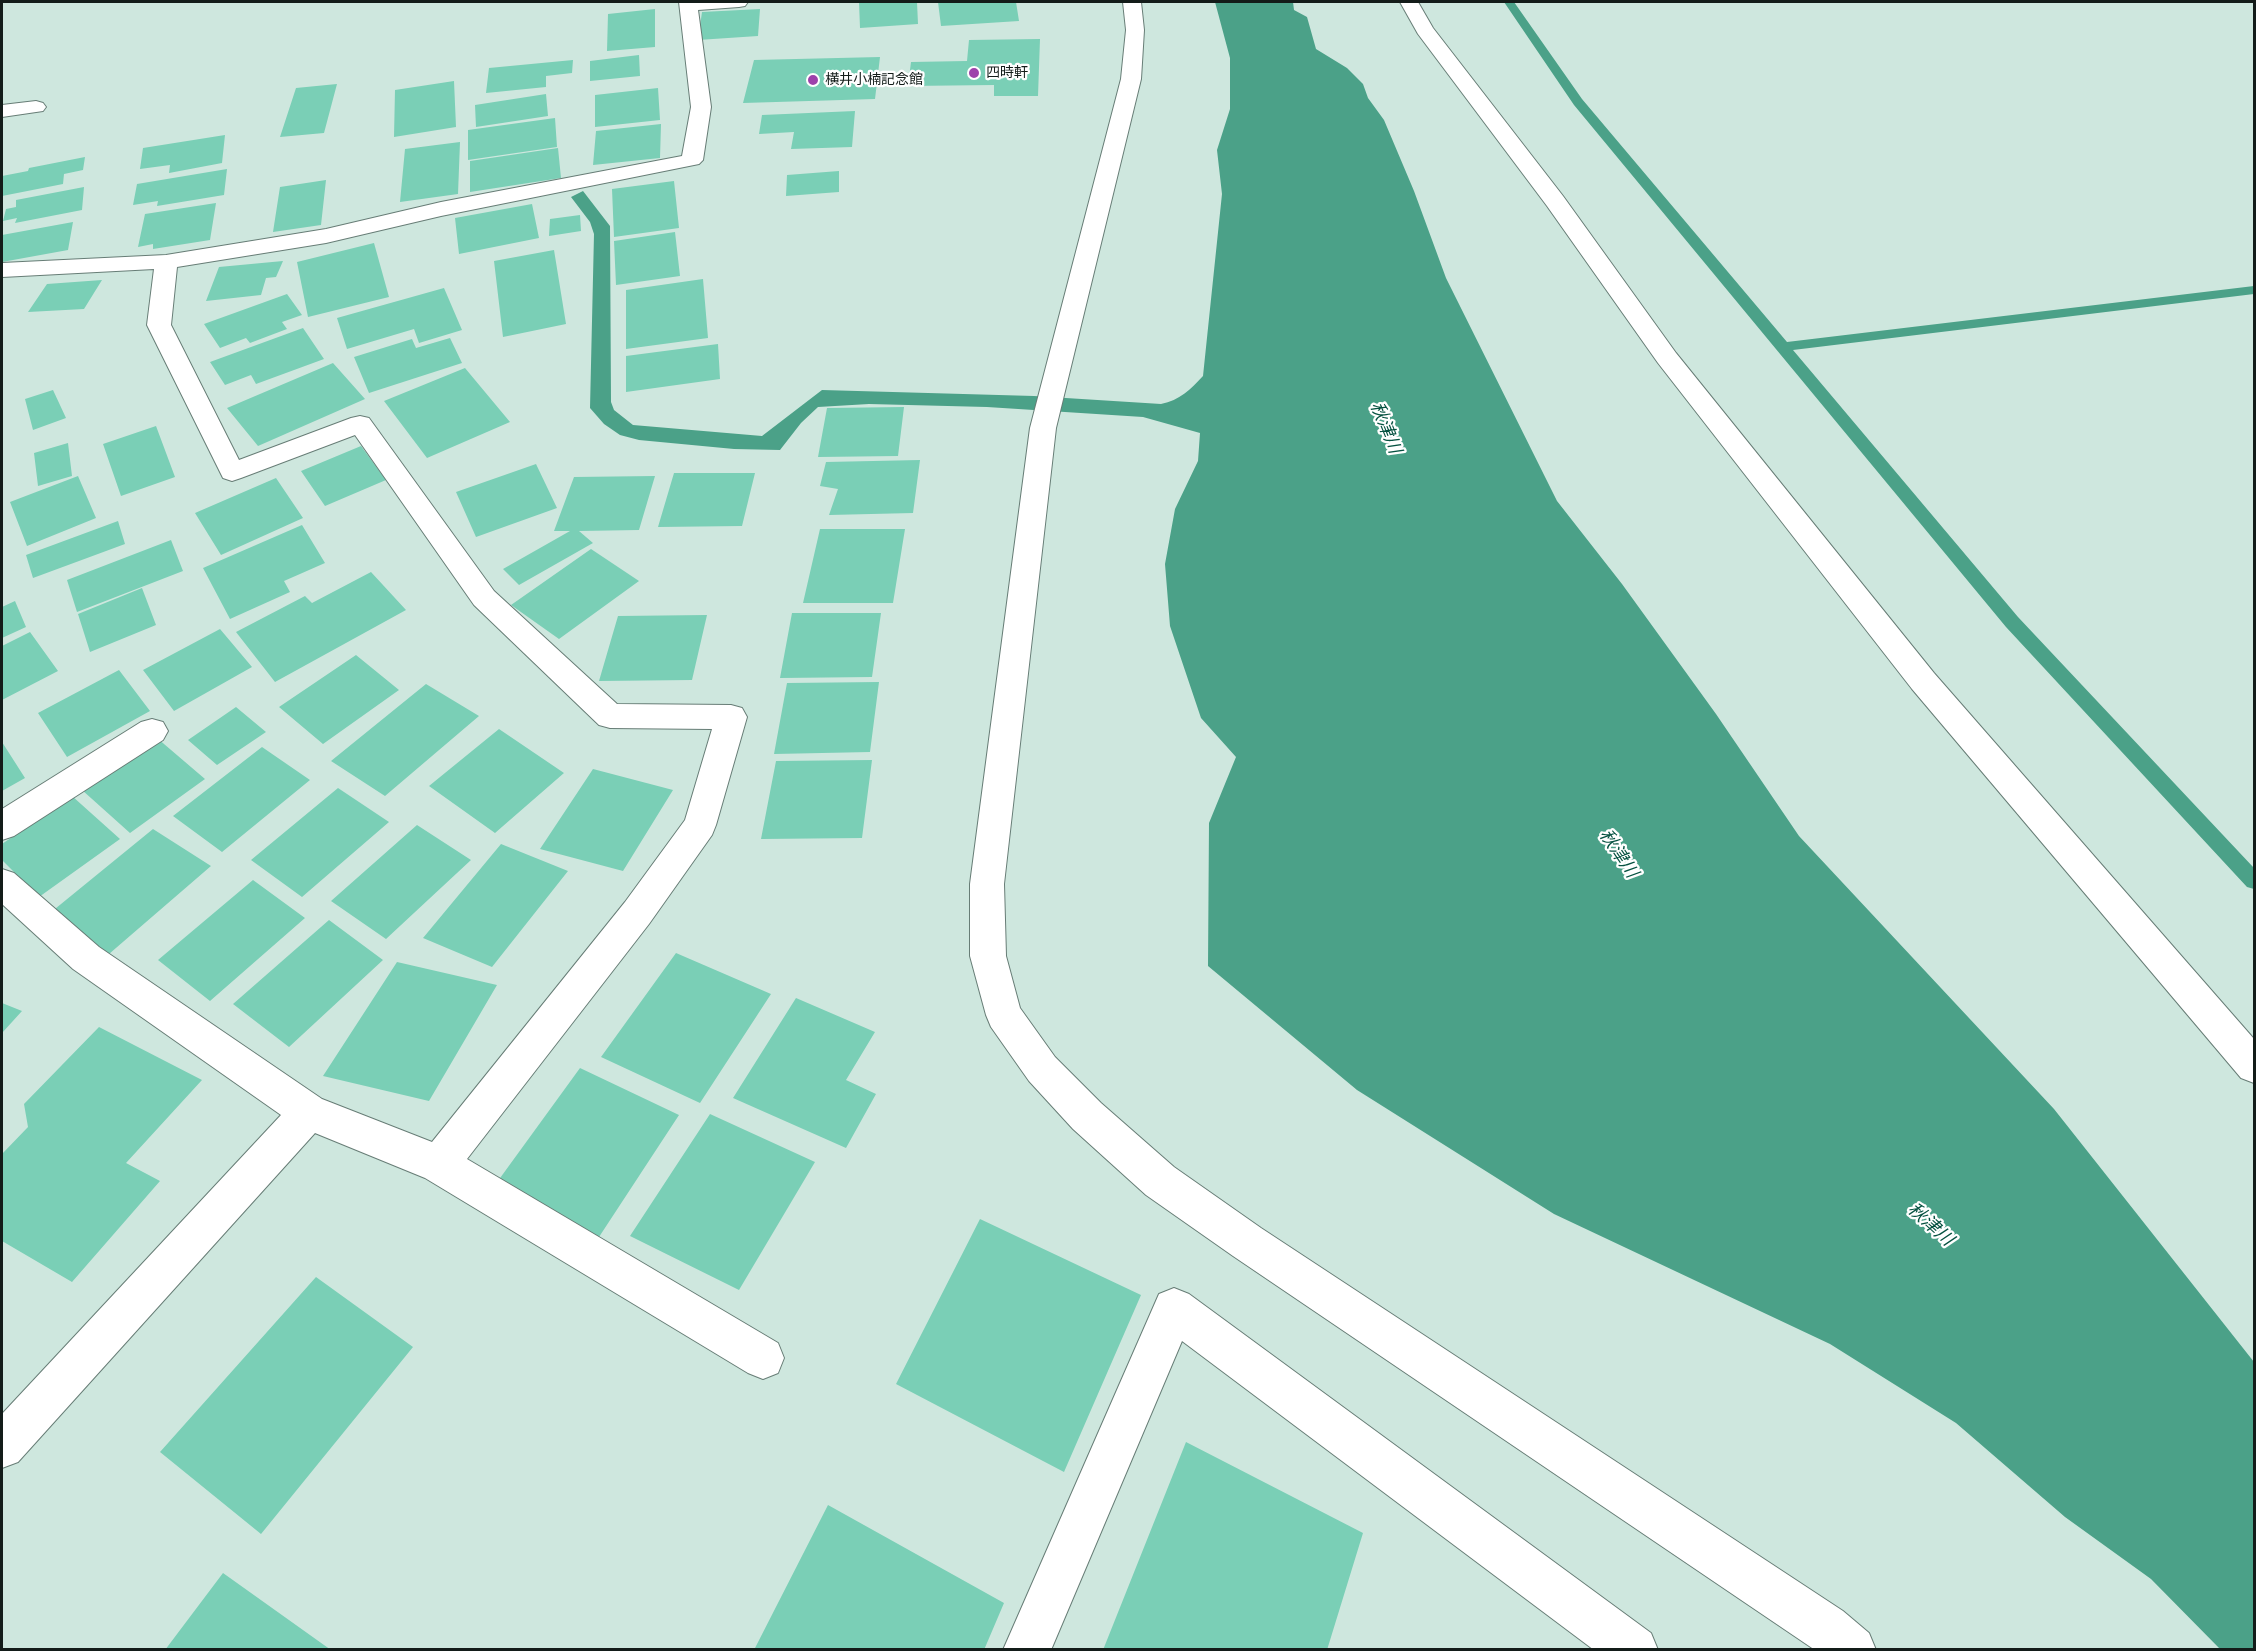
<!DOCTYPE html>
<html>
<head>
<meta charset="utf-8">
<style>
	body { margin:0 }
	#map { position:relative; width:2256px; height:1651px; overflow:hidden; background:#cee7de; font-family:"Times New Roman",serif }
	canvas { display:block }
	.frame { position:absolute; inset:0; border:3px solid #131c19; pointer-events:none }
</style>
</head>
<body>
<div id="map">
<canvas width="2256" height="1651"></canvas>
<div class="frame"></div>
</div>
<script>
const ctx = document.querySelector('canvas').getContext('2d');
ctx.lineJoin = 'round';
function fillPath(path, color) {
  ctx.fillStyle = color;
  ctx.fill(path, 'evenodd');
}
function trace(path, color, width, dash) {
  ctx.strokeStyle = color;
  ctx.lineWidth = width;
  ctx.lineCap = dash ? 'butt' : 'round';
  ctx.setLineDash(dash || []);
  ctx.stroke(path);
}
function drawText(font, color, halo, rows, align = 'center') {
  ctx.font = font + ' "Times New Roman","Noto Sans JP",serif';
  ctx.lineWidth = 4.5;
  ctx.setLineDash([]);
  ctx.textBaseline = 'middle';
  ctx.strokeStyle = halo;
  ctx.fillStyle = color;
  for (const [text, x, y, turn = 0] of rows) {
    ctx.save();
    ctx.translate(x, y);
    ctx.rotate((+turn || 0) * Math.PI / 180);
    ctx.textAlign = isNaN(turn) ? turn : align;
    if (halo) ctx.strokeText(text, 0, 0);
    ctx.fillText(text, 0, 0);
    ctx.restore();
  }
}
fillPath(new Path2D(`
	M1215,2h78l1,8 13,7 9,32 31,19 16,16 5,14 16,22 30,71 32,87 111,223 65,83 94,130 83,122 255,273 200,253v287h-34l-69,-70 -86,-62 -109,-94 -126,-79 -276,-130 -197,-124 -149,-124 1,-143 27,-66 -35,-39 -31,-92 -5,-62 10,-55 23,-48 2,-28 -57,-16 -156,-10 -118,-3 -51,3 -17,16 -21,27 -46,-1 -95,-9 -19,-5 -16,-11 -14,-16 4,-174 -4,-12 -19,-25 12,-6 27,35 1,176 3,8 19,15 129,11 60,-46 212,6 127,8c19,-4 29,-14 42,-28l19,-182 -5,-44 13,-41v-51z`), '#4ba188');
fillPath(new Path2D(`
	M1504,2h10l68,97 205,243 467,-56v8l-461,56 225,267 236,251v21l-7,-2 -241,-260 -432,-522z`), '#4ba188');
fillPath(new Path2D(`
	M859,2h58l1,22 -58,4z
	M938,2h78l3,19 -78,5z
	M655,9v38l-48,4 1,-37z
	M760,9l-2,27 -60,4 4,-28z
	M1040,39l-2,57h-44v-11l-86,1 3,-24 56,-1 2,-21z
	M639,55l1,21 -50,5v-20z
	M880,57l-5,42 -132,4 11,-43z
	M573,60l-1,13 -26,3v11l-60,6 3,-25z
	M454,81l2,46 -62,10 1,-47z
	M337,84l-13,49 -44,4 16,-49z
	M658,88l2,32 -65,7v-32z
	M546,94l2,22 -72,11 -1,-22z
	M855,111l-3,36 -61,2 3,-17 -35,2 3,-19z
	M555,118l2,29 -89,13v-30z
	M661,124l-1,34 -67,7 3,-34z
	M225,135l-3,28 -53,10 1,-8 -30,4 3,-21z
	M460,142l-2,52 -58,8 5,-53z
	M558,148l3,30 -91,14v-31z
	M85,157l-2,13 -19,4 -1,10 -61,12v-20l26,-5 1,-3z
	M227,169l-3,26 -67,11 1,-5 -25,4 4,-21z
	M839,171v21l-53,4 1,-21z
	M326,180l-5,45 -48,7 7,-45z
	M674,181l5,47 -65,9 -2,-48z
	M84,187l-2,23 -67,13 2,-5 -14,3 3,-12 10,-2v-7z
	M216,203l-6,37 -57,9v-5l-15,3 7,-33z
	M532,204l7,34 -80,16 -4,-36z
	M580,215l1,16 -32,5 1,-17z
	M73,222l-5,28 -66,12v-27z
	M675,232l5,44 -64,9 -2,-44z
	M374,243l15,54 -81,20 -11,-55z
	M554,250l12,74 -63,13 -9,-76z
	M283,261l-7,16 -10,1 -5,17 -55,6 13,-34z
	M703,279l5,59 -82,11v-59z
	M102,280l-18,29 -56,3 19,-28z
	M444,288l18,42 -43,13 -5,-14 -67,20 -10,-31z
	M287,294l15,21 -20,7 5,7 -37,14 -4,-5 -26,10 -16,-24z
	M303,328l21,31 -68,25 -5,-9 -26,10 -15,-23z
	M450,338l12,25 -93,30 -15,-36 58,-18 4,9z
	M718,344l2,35 -94,13v-36z
	M333,363l32,36 -107,47 -31,-38z
	M465,368l45,54 -83,36 -43,-57z
	M53,390l13,28 -33,12 -8,-31z
	M904,407l-6,49 -80,1 9,-49z
	M156,426l19,51 -54,19 -18,-52z
	M68,443l4,33 -34,10 -4,-33z
	M361,446l25,34 -61,26 -24,-35z
	M920,460l-7,53 -84,2 9,-26 -18,-3 6,-24z
	M536,464l21,44 -81,29 -20,-45z
	M674,473h81l-13,53 -84,1z
	M78,476l18,42 -69,28 -17,-44z
	M655,476l-16,54 -60,1 14,12 -74,42 -16,-16 67,-38h-16l20,-54z
	M276,478l27,40 -82,37 -26,-42z
	M118,521l7,23 -92,34 -7,-23z
	M302,525l23,38 -41,18 6,11 -60,27 -27,-51z
	M820,529h85l-12,74h-90z
	M171,540l12,31 -106,41 -10,-32z
	M591,549l48,32 -80,58 -48,-34z
	M371,572l35,38 -131,72 -39,-50 69,-36 7,7z
	M142,588l14,37 -66,27 -12,-38z
	M15,601l11,26 -24,11v-31z
	M792,613h89l-9,64 -92,1z
	M707,615l-15,65 -93,1 19,-65z
	M220,629l32,38 -78,44 -31,-41z
	M30,632l28,39 -56,29v-54z
	M356,655l43,35 -76,54 -44,-37z
	M119,670l31,41 -83,46 -29,-44z
	M879,682l-9,70 -96,2 13,-71z
	M426,684l53,32 -94,80 -54,-35z
	M236,707l30,25 -49,33 -29,-25z
	M499,729l65,44 -69,60 -66,-47z
	M157,738l48,41 -75,54 -48,-43z
	M2,742l23,36 -23,13z
	M262,747l48,33 -88,72 -49,-36z
	M872,760l-10,78 -101,1 15,-78z
	M593,769l80,21 -50,81 -83,-22z
	M338,788l51,34 -87,75 -51,-37z
	M72,796l48,43 -81,58 -37,-37v-16z
	M417,825l54,35 -85,79 -55,-38z
	M153,829l58,37 -102,88 -59,-41z
	M501,844l67,27 -76,96 -69,-29z
	M253,880l52,38 -95,83 -52,-41z
	M329,920l54,40 -94,87 -56,-43z
	M676,953l95,41 -71,109 -99,-46z
	M397,962l100,23 -68,116 -106,-25z
	M796,998l79,34 -29,48 30,14 -30,54 -113,-50z
	M2,1003l20,8 -20,22z
	M99,1027l103,53 -76,83 34,18 -88,101 -70,-41v-87l26,-27 -4,-23z
	M580,1068l99,47 -80,122 -104,-52z
	M710,1114l105,48 -76,128 -109,-54z
	M980,1219l161,76 -77,177 -168,-88z
	M316,1277l97,70 -152,187 -101,-82z
	M1186,1442l177,91 -36,117h-224z
	M828,1505l176,98 -20,47h-230z
	M223,1573l108,77h-166z`), '#7acfb6');
const street = new Path2D(`
	M679,2h69l-3,4 -6,1 -41,3 13,97 -8,53 -4,4 -258,52 -115,27 -149,24 -6,58 68,135 112,-42 9,-2 9,2 125,173 123,113 114,1 11,3 5,9 -31,108 -4,10 -63,89 -182,235 311,184 6,15 -6,15 -15,6 -15,-6 -323,-195 -110,-45 -297,329 -16,6v-54l279,-299 -208,-146 -71,-65v-35l12,4 85,74 223,152 110,43 193,-240 60,-82 27,-91 -102,-1 -11,-3 -125,-120 -119,-170 -114,43 -9,3 -9,-3 -76,-153 7,-56 -152,8v-14l164,-8 160,-26 115,-27 241,-46 9,-49z
	M1123,2h18l3,28 -3,49 -85,349 -52,456 2,72 14,52 35,49 46,46 73,64 87,61 582,383 26,22 7,17h-61l-582,-394 -87,-61 -73,-66 -44,-48 -38,-54 -5,-12 -16,-59v-72l60,-456 91,-349 5,-49z
	M1400,2h18l15,26 130,168 113,157 258,320 320,366v44l-13,-5 -329,-389 -254,-326 -111,-157 -129,-172z
	M36,101l7,2 3,4 -3,4 -41,6v-12z
	M152,719l11,3 5,9 -5,9 -149,96 -12,4v-31l139,-87z
	M1174,1288l15,6 462,339 7,17h-64l-412,-309 -131,309h-48l156,-356z`);
trace(street, '#677d76', 2);
fillPath(street, '#fff');
for (const [x, y, r, color] of [
	[974,73,6,"#9d41ab"],
	[813,80,6,"#9d41ab"]
]) {
  const dot = new Path2D();
  dot.arc(x, y, r, 0, 2 * Math.PI);
  ctx.fillStyle = color;
  ctx.fill(dot);
  trace(dot, '#fff', 2);
}
drawText('14px', '#131c19', '#fff', [
	["四時軒",986,73],
	["横井小楠記念館",825,80]
], 'left');
drawText('italic 18px', '#065241', '#fff', [
	["秋津川",1385,428,68],
	["秋津川",1618,854,56],
	["秋津川",1930,1225,42]
]);
</script>
</body>
</html>
